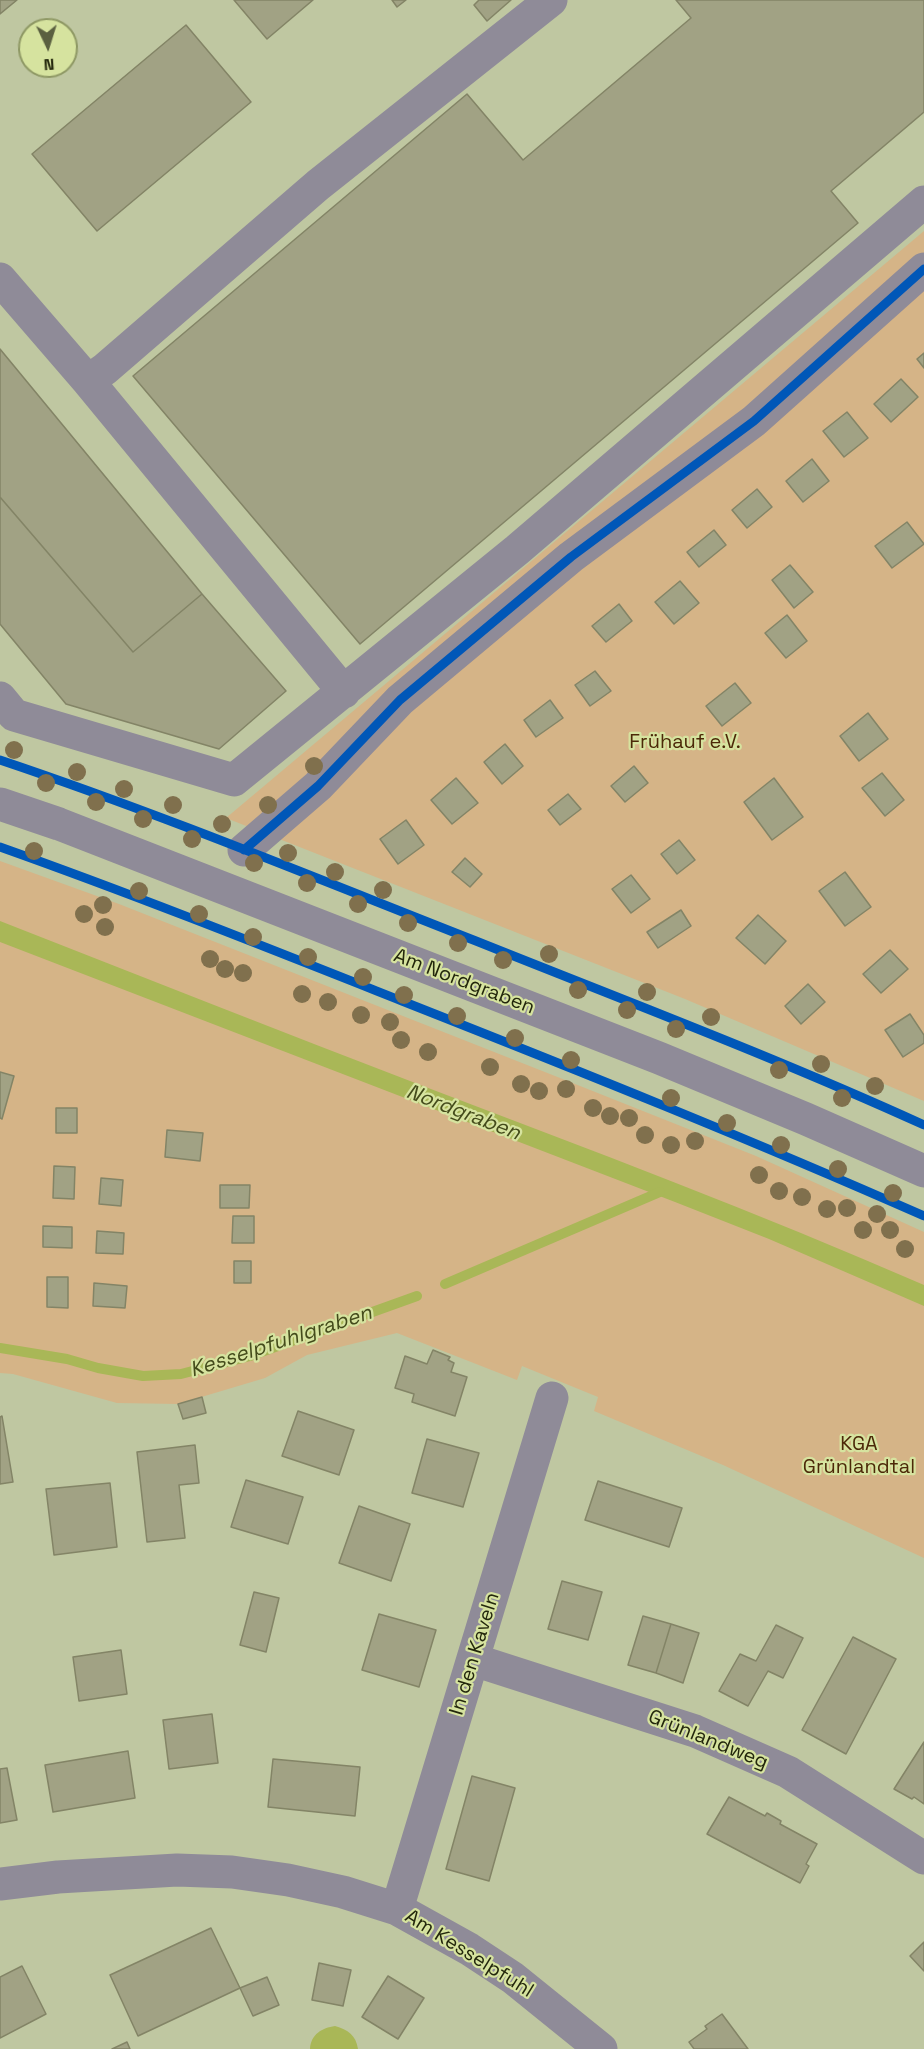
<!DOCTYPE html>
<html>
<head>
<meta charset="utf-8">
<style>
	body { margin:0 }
	#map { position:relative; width:924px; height:2049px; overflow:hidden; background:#bfc7a1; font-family:"Space Grotesk",sans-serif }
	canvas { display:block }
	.north { position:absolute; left:18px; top:18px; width:60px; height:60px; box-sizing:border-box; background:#d6e39f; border:2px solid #8e9864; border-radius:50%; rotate:176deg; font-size:16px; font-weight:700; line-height:24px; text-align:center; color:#23270c }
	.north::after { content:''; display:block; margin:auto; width:21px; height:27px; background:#5a5f40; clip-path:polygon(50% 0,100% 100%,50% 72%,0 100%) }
</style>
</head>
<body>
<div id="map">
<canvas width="924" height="2049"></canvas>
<div class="north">N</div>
</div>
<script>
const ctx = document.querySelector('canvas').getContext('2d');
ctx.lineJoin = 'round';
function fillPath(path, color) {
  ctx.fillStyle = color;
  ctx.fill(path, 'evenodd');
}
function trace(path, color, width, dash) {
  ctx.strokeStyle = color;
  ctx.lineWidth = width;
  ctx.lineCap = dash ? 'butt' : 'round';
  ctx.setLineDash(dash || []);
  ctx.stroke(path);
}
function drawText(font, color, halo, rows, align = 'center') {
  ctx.font = font + ' "Space Grotesk",sans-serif';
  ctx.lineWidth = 4.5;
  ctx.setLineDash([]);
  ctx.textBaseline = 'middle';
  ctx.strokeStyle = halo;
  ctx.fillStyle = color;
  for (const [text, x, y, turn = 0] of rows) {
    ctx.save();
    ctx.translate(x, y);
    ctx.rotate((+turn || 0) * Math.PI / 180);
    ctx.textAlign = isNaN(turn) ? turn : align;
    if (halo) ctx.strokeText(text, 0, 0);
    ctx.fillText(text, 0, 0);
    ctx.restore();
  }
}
fillPath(new Path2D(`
	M924,231v870l-239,-102 -459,-181z
	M0,861l119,43 436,172 201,80 168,76v326l-201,-93 -129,-54 4,-14 -76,-31 -5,14 -120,-47 -90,22 -42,23 -87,26 -61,-1 -104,-29 -13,-1z`), '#d5b487');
fillPath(new Path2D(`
	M0,921c141,55 282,111 423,165 168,64 336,127 501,199v21l-155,-67 -94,-37 -675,-260z
	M335,2026c13,4 21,9 23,23h-48c1,-15 12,-21 25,-23z`), '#a9b757');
trace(new Path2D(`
	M445,1284l215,-92
	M0,1348l67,11 31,9 45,8 38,-2 69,-18 167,-60`), '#a9b757', 10);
const building = new Path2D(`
	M0,0h17l-17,14z
	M234,0h79l-46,39z
	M392,0h14l-9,7z
	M479,0h32l-24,21 -13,-16z
	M676,0h248v112l-93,79 27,32 -498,421 -227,-268 334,-282 56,66 168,-142z
	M186,25l65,77 -154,129 -65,-77z
	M0,349l202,245 -69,58 -133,-155z
	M924,353v15l-7,-9z
	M901,379l17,18 -27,25 -17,-18z
	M847,412l21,26 -24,19 -21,-26z
	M812,459l17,22 -26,21 -17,-21z
	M757,489l15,18 -25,21 -15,-18z
	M0,497l133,155 69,-58 84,97 -67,58 -153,-45 -66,-80z
	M907,522l17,22 -32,24 -17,-22z
	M714,530l12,15 -27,22 -12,-15z
	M790,565l23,27 -19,16 -22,-28z
	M680,581l19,22 -25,21 -19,-22z
	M619,604l13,17 -26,21 -14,-16z
	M787,615l20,26 -21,17 -21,-25z
	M595,671l16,20 -21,15 -15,-21z
	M735,683l16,20 -29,23 -16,-20z
	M550,700l13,18 -27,19 -12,-17z
	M868,713l20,26 -29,22 -19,-25z
	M505,744l18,22 -21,18 -18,-22z
	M634,766l14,17 -23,19 -14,-16z
	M882,773l22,27 -19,16 -23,-28z
	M456,778l22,25 -26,21 -21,-24z
	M774,778l29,39 -31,23 -28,-38z
	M568,794l13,15 -21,16 -12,-15z
	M406,820l18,25 -26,19 -18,-25z
	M679,840l16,20 -18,14 -16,-20z
	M465,858l17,16 -12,13 -18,-15z
	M845,872l26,35 -26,19 -26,-35z
	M631,875l19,24 -19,14 -19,-24z
	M681,910l10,16 -33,22 -11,-16z
	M758,915l28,26 -21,23 -29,-26z
	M890,950l18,19 -27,24 -18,-19z
	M808,984l17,18 -24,22 -16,-18z
	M910,1014l14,21v8l-21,14 -18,-27z
	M0,1072l14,4 -12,43 -2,-1z
	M56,1108h21v25h-21z
	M167,1130l36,3 -3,28 -35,-4z
	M54,1166l21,1 -1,32 -21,-1z
	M101,1178l22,2 -2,26 -22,-2z
	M220,1185h30l-1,23h-29z
	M233,1216h21v27h-22z
	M43,1226l29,1v21l-29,-1z
	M97,1231l27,2 -1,21 -27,-1z
	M234,1261h17v22h-17z
	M47,1277h21v31l-21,-1z
	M94,1283l33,3 -2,22 -32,-2z
	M433,1350l17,7 -2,3 6,3 -3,9 16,5 -12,39 -43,-14 2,-8 -19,-6 10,-32 22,8z
	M202,1397l4,16 -23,6 -5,-15z
	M298,1411l56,19 -15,45 -57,-19z
	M2,1416l11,66 -13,2v-67z
	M427,1439l52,14 -16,54 -51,-14z
	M195,1445l4,38 -20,2 6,53 -38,4 -10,-90z
	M246,1480l57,17 -15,47 -57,-17z
	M598,1481l84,27 -13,39 -84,-27z
	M110,1483l7,64 -63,8 -8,-66z
	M359,1506l51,18 -19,57 -52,-18z
	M562,1581l40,11 -14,48 -40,-11z
	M254,1592l25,6 -13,54 -26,-7z
	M379,1614l57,16 -17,57 -57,-17z
	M643,1616l28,8 -15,49 -28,-8z
	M671,1624l28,9 -16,50 -27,-10z
	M776,1625l27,13 -20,40 -15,-7 -20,35 -29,-15 21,-37 16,7z
	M853,1637l43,22 -50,95 -44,-24z
	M121,1650l6,44 -48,7 -6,-44z
	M212,1714l6,49 -49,6 -6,-49z
	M924,1742v62l-10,-7 -2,2 -18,-10z
	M128,1751l7,47 -82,14 -8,-47z
	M273,1759l87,8 -5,49 -87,-9z
	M7,1768l10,52 -17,3v-54z
	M472,1776l43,12 -26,93 -43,-12z
	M729,1797l36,19 2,-3 14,8 -1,3 37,20 -11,20 3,2 -9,17 -93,-49z
	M211,1928l29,60 -102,48 -28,-61z
	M924,1942v29l-14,-15z
	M319,1963l32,7 -8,36 -31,-6z
	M22,1966l24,48 -46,24v-61z
	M388,1976l36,22 -26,41 -36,-22z
	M267,1977l12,28 -26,11 -13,-28z
	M722,2014l26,35h-54l-5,-7 18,-13 -2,-3z
	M127,2042l3,7h-18z`);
fillPath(building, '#a1a284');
trace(building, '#838466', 1.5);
trace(new Path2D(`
	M0,279l88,102 17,-12 213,-184 233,-185
	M88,381l256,311
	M0,698l14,17 220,65 283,-230 407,-348
	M0,804l59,20 600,234 147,61 118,52
	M244,850l74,-64 82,-86 171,-143 183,-136 170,-152
	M474,1660l221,71 93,41 136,86
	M0,1884l58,-7 119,-7 55,2 56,8 55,12 54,17 72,40 44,29 88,71
	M397,1909l155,-511`), '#8f8b98', 33);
trace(new Path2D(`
	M0,760c161,54 318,119 476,181 150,60 301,117 448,184
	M0,847c135,48 268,101 402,154 175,69 350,139 522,215
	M244,850l74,-64 82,-86 171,-143 183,-136 170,-152`), '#0057b8', 9);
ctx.fillStyle = '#80704d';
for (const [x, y] of [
	[14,750],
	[314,766],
	[77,772],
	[46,783],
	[124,789],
	[96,802],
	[173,805],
	[268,805],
	[143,819],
	[222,824],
	[192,839],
	[34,851],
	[288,853],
	[254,863],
	[335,872],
	[307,883],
	[383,890],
	[139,891],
	[358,904],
	[103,905],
	[84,914],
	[199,914],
	[408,923],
	[105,927],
	[253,937],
	[458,943],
	[549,954],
	[308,957],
	[210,959],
	[503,960],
	[225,969],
	[243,973],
	[363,977],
	[578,990],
	[647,992],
	[302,994],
	[404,995],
	[328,1002],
	[627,1010],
	[361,1015],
	[457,1016],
	[711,1017],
	[390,1022],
	[676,1029],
	[515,1038],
	[401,1040],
	[428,1052],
	[571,1060],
	[821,1064],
	[490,1067],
	[779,1070],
	[521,1084],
	[875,1086],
	[566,1089],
	[539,1091],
	[671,1098],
	[842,1098],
	[593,1108],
	[610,1116],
	[629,1118],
	[727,1123],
	[645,1135],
	[695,1141],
	[671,1145],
	[781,1145],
	[838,1169],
	[759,1175],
	[779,1191],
	[893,1193],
	[802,1197],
	[847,1208],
	[827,1209],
	[877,1214],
	[863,1230],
	[890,1230],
	[905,1249]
]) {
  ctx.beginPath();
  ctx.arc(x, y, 9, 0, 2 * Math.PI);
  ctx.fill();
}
drawText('20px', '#4c2808', '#d6e39f', [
	["Frühauf e.V.",685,743],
	["KGA",859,1445],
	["Grünlandtal",859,1468]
]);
drawText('20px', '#23270c', '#d6e39f', [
	["Am Nordgraben",464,982,21],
	["In den Kaveln",475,1654,-73],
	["Grünlandweg",708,1740,22],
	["Am Kesselpfuhl",469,1954,32]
]);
drawText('italic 21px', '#444b1b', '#d6e39f', [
	["Nordgraben",463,1113,21],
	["Kesselpfuhlgraben",281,1342,-18]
]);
</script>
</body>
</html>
